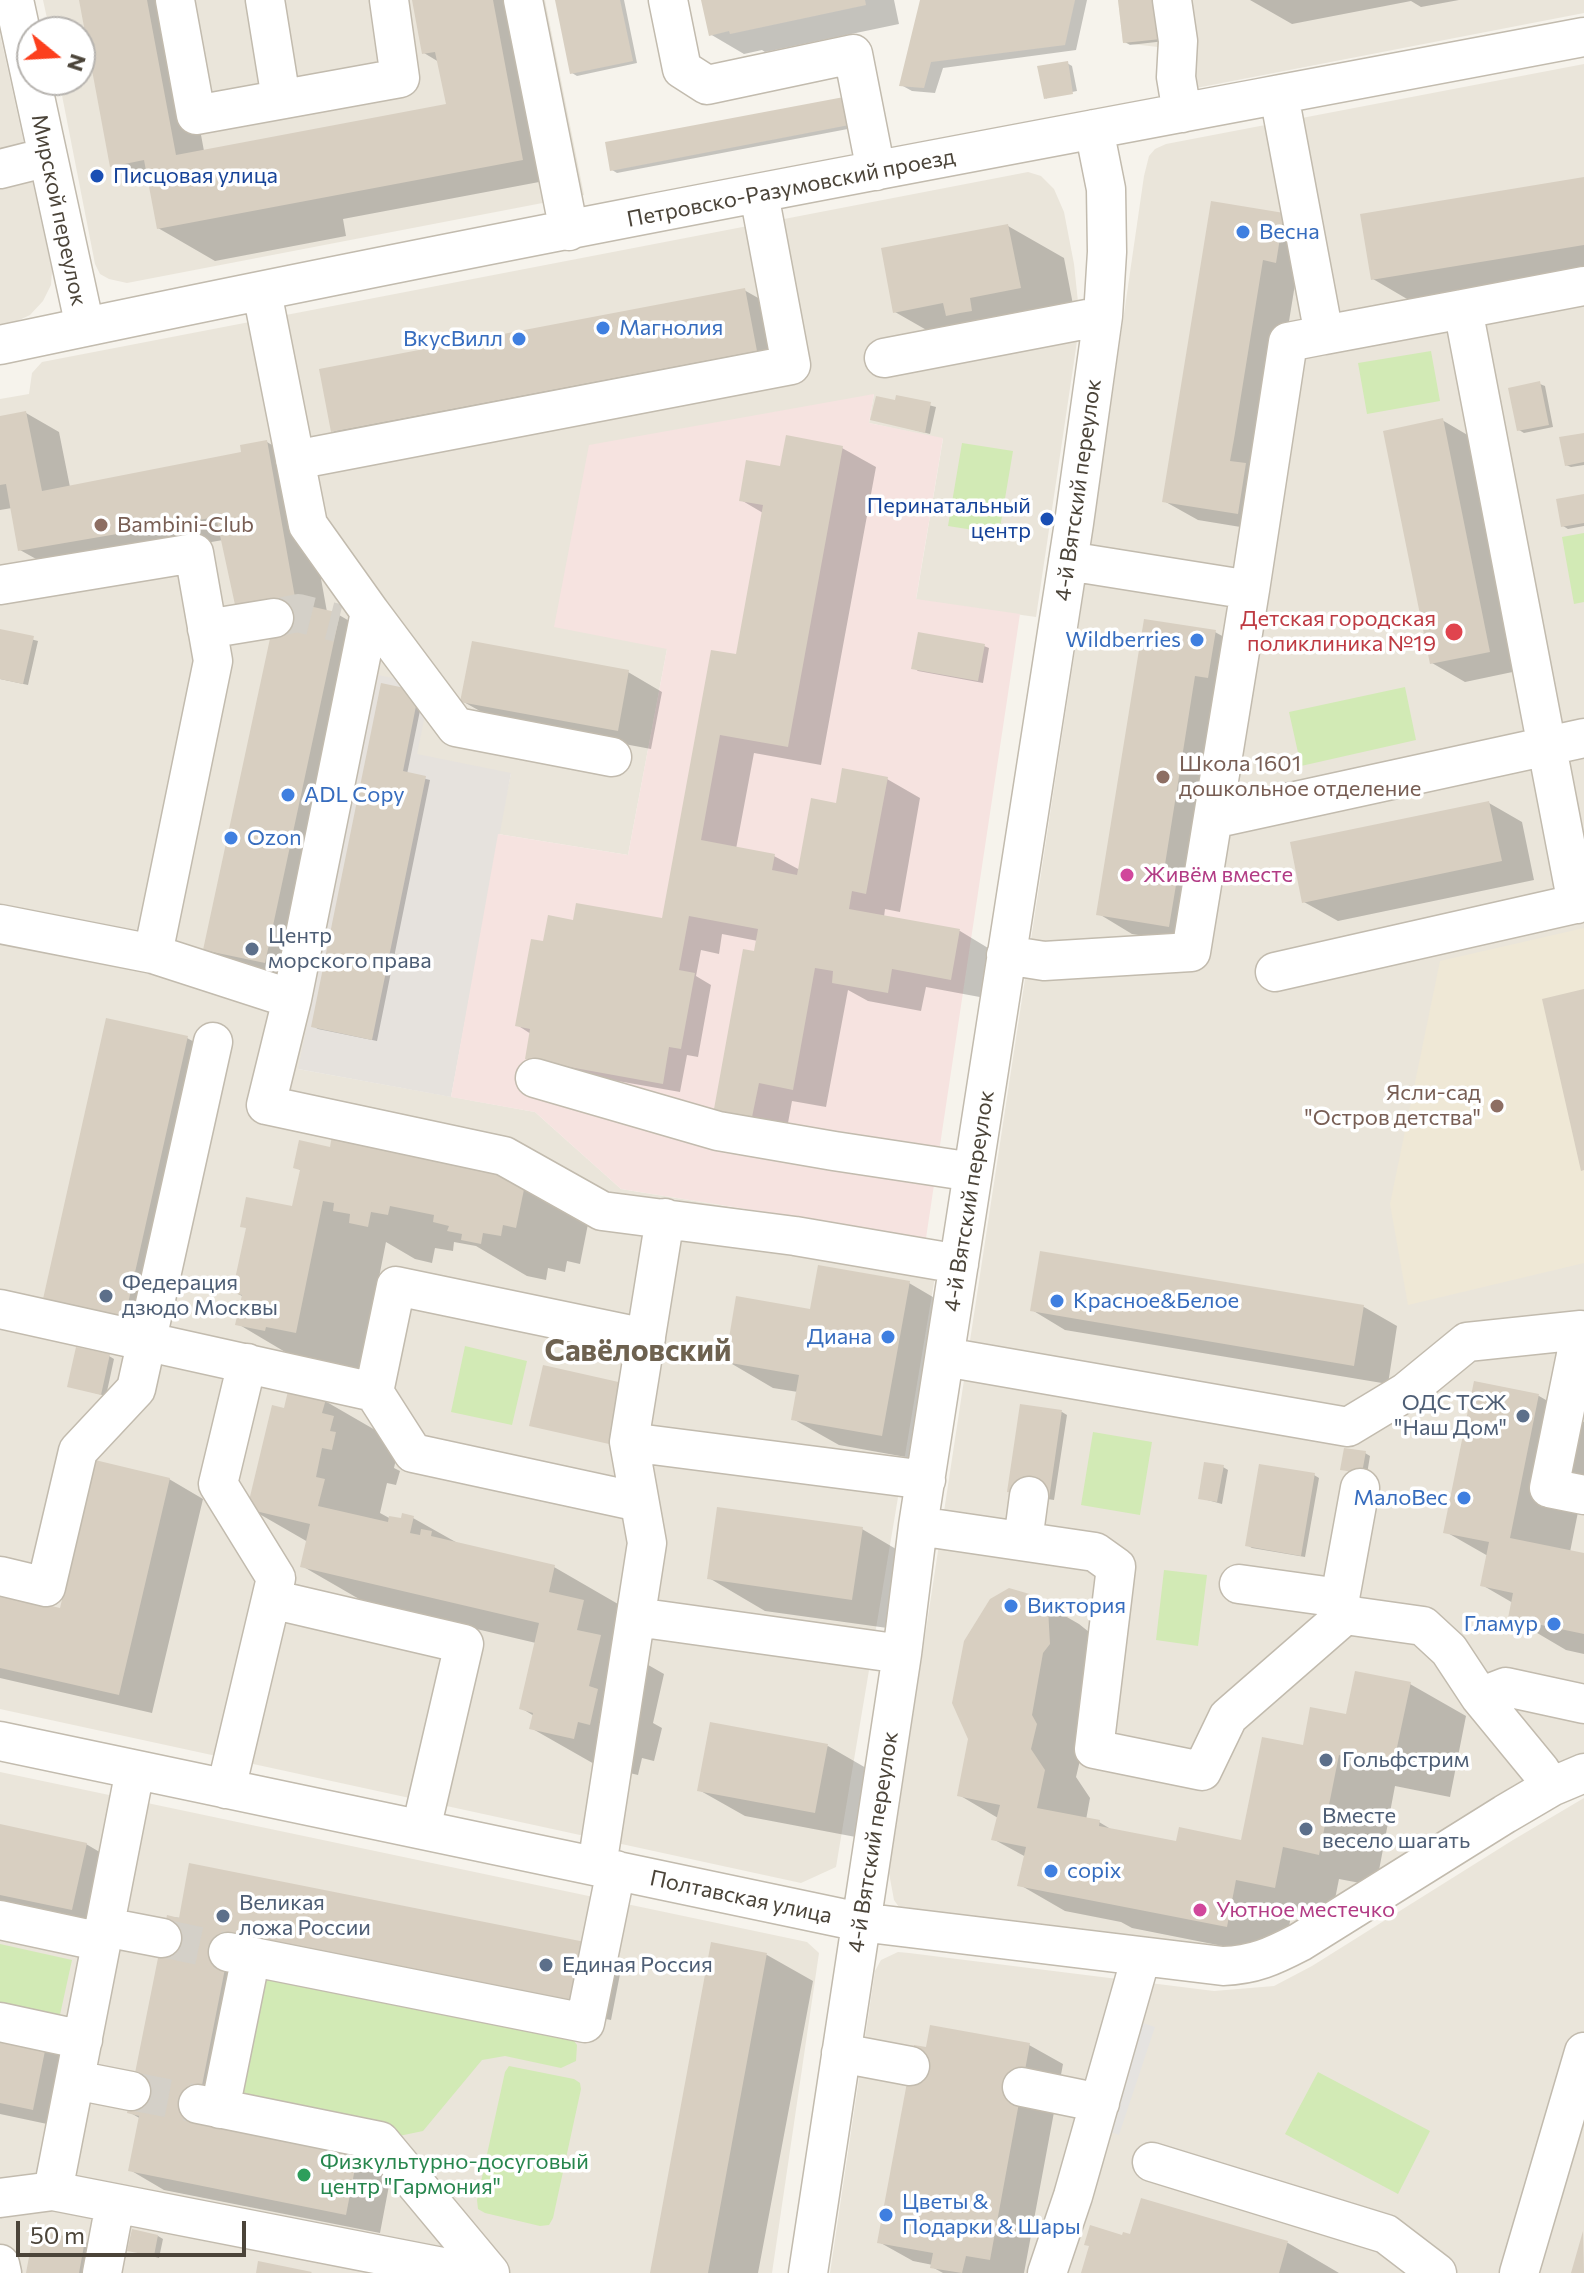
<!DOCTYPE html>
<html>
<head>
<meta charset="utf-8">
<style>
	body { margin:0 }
	#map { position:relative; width:1584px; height:2273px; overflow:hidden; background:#f6f3ec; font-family:Commissioner,sans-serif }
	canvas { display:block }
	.north { position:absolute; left:16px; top:16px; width:80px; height:80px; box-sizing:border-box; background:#fff; border:2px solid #b7b4b0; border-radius:50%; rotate:108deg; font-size:22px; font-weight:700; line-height:32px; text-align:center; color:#4b4439 }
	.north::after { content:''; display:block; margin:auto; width:28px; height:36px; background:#fc3f1d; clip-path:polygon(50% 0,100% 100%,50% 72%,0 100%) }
	.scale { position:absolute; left:16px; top:2221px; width:230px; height:36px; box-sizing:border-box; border:4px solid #4b4439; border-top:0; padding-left:10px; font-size:24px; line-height:28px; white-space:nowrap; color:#4b4439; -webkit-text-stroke:6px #fff; paint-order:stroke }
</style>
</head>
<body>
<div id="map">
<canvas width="1584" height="2273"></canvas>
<div class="north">N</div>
<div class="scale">50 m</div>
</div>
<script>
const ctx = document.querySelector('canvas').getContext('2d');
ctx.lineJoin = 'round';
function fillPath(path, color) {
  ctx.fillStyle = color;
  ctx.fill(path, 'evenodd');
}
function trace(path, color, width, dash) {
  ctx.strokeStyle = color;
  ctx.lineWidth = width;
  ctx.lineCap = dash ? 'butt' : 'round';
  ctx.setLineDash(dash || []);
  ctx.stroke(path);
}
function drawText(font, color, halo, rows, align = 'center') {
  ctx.font = font + ' Commissioner,sans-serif';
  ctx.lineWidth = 7;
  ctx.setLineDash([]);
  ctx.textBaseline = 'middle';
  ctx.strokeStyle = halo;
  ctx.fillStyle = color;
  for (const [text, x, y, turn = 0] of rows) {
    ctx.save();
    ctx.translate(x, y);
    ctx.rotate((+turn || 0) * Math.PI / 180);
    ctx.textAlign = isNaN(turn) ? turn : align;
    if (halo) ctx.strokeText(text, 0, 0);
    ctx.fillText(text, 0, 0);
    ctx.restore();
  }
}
fillPath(new Path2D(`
	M43,0h502l39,195 -457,88 -18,-4 -9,-5 -5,-10 -36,-184h21v-48h-30z
	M1118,0h466v13l-393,76 -7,-39 -61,-7z
	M0,34l52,237 -1,14 -8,16 -13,14 -13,6 -17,4z
	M1584,64v1697l-290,168 -51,22 -342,-41 -7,-10 -5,-27 190,-1249 65,-448 5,-20 6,-7 11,-5z
	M1028,172l13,4 13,13 10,23 10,52 6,57 -44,296 -120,-17 27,-161 -74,-16 5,-29 -207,255 -39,206 -130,-21 13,-61 -213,296 237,43 86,77 320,52 -105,626 -35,16 -801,-174v-1310l29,-5 3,-21 10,-11z
	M0,1772l807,170 12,11 -47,320h-772z
	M1584,1798v475h-754l45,-302 6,-11 17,-8 11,1 305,38 60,-5 38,-20 201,-126z`), '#eae5da');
fillPath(new Path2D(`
	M378,675l53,11 -14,68 94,19 -60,324 -153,-28z`), '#e6e2dd');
fillPath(new Path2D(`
	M1584,928v335l-176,42 -18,-101 50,-243z`), '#efe8d6');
fillPath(new Path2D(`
	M874,394l-5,29 74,15 -27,161 104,15 -94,624 -305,-49 -86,-77 -84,-15 47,-263 130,21 39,-206 -113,-22 35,-182z`), '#f6e3e0');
fillPath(new Path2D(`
	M1431,351l9,50 -73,13 -9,-51z
	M962,443l51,8 -14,83 -51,-8z
	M1584,533v69l-10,2 -12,-67z
	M1405,687l11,53 -115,26 -12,-54z
	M465,1346l62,15 -15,64 -61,-13z
	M1093,1432l59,10 -12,73 -59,-10z
	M1164,1570l43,5 -9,71 -42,-6z
	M0,1944l72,16 -14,64 -58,-13z
	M261,1974l307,59 9,12 -1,16 -15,7 -56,-12 -23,4 -59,71 -24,5 -161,-35z
	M509,2066l65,13 6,4 1,6 -28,129 -4,7 -9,1 -55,-13 -7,-4 -1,-9 28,-128z
	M1318,2072l112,59 -32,63 -113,-60z`), '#d2eab5');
fillPath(new Path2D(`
	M1134,2020l21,7 -36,108 -20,-7z`), '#e5e3e0');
fillPath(new Path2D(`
	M81,0h95l28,151 244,-46 -9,-43 -15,-9 -10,-53h108l33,179 -212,40 3,17 -131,25 -57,-33 -8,-44 -5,1 -33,-20z
	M557,0h67l13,63 -60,13 -5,-3z
	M703,0h191l5,24 -134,28 -3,-2 -18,4 -34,-20z
	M922,0h165l-11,50 -133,18 -8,25 -23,-2 -11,-6z
	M1120,0l45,41 -35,4 -5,-3z
	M1250,0h209l-38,7 -10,-6 -119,23z
	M1067,63l5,3 5,25 -30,6v2l-1,-1z
	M843,99l10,29 -236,45 -5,-3z
	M1584,179v99l-165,28 -46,-27z
	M1212,203l71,11 13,64 -32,198 7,56 -73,-12 -34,-19z
	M1008,226l56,32 12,62 -125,24 -56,-32z
	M744,290l46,26 12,61 -424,80 -45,-26z
	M1540,384l5,2 8,41 -29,6 -5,-3z
	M898,397l38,10 -6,27 -57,-15 24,-17z
	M26,413l33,19 11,55 173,-33 24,-12 33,20 27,150 12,3 33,19 -74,347 -59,-13 -33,-19 67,-316 -50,-93 -169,29 -34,-19 -8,-42 -12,2v-92z
	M1442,420l34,20 46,230 -57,12 -33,-19z
	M1584,435v30l-13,2 -5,-2z
	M842,448l34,19 -55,298 -67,-12 -18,96 38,7 26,14 37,-65 50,-26 33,19 -20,114 -15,-3 -1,8 76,14 33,20 -8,47 -59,-11 -5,24 -53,-10 -20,-11 -22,117 -34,-6 -8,44 -37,-7 8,-184 3,-13 -36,-7 -3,20 -18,-4 -5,26 15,9 -13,72 -11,-2 -7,37 -136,-24 -13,-34 -14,-9 28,-82 30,-21 89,-1 73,-264 26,-144 -22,-13 41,-32z
	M1584,496v30l-16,3 -5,-3z
	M1146,621l69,11 34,19 -46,294 -71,-11 -33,-20z
	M0,631l38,10 -10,44 -28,-6z
	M984,646l5,2 -6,35 -65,-12 -4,-3z
	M628,672l34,20 -11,57 -155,-29 -34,-19z
	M382,686l41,10 -16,78 23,6 -53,261 -59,-12 -5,-3z
	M1489,803l33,19 12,58 -196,41 -34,-19z
	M187,1038l11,6 -62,278 -79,-17 -12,-7z
	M332,1149l194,28 64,37 -10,50 -13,-3 -2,11 -17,-4 -2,12 -19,-4 -51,-30 -22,-4 -1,9 -18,-3 -3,15 -17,-4 -29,-17 -25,127 -31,-7 -1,5 -27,-5 -64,-38 6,-27 -10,-5 60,-83 8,-38 -7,-4z
	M1042,1253l322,54 33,19 -9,58 -323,-54 -33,-20z
	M909,1283l46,27 -27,151 -89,-16 -46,-26 5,-27 -25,-4 -46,-27 84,-50z
	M109,1356l5,3 -8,37 -37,-10z
	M1476,1383l63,13 45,26v60l-14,70 14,3v99l-18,-4 -56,-33 3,-14 -31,-18 6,-29 -42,-24z
	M325,1401l64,37 -2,11 10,6 -3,13 6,3 -4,14 -9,-2 -7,30 11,6 11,2 11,-3 48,27 93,22 64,37 -3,16 33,19 -5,23 21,12 -11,49 9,5 -8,33 -12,-3 -4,17 -42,-10 -65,-37 3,-12 -13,-8 15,-65 -170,-40 -64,-37 6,-24 -59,-34 36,-97z
	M1022,1406l40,6 5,3 -13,85 -40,-6z
	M1365,1453l5,3 -3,18 -19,-3 -5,-2z
	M1223,1467l5,3 -6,34 -22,-6z
	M1314,1475l5,3 -14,79 -53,-9 -5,-3z
	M169,1479l34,20 -51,214 -152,-35v-82l62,14z
	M862,1529l56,33 -9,69 -144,-20 -56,-33z
	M1032,1597l47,27 15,12 -12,116 -6,25 14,21 -4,22 13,2 15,9 64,13 65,-2 61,-95 44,-31 62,-32 56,32 -16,81 -55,-11 -19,100 -37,-7 -8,40 -39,-8 -9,47 -151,-30 -11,-6 -56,-11 -45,-26 6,-28 -33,-18 5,-21 -39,-23z
	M828,1746l45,26 -12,66 -116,-22 -46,-26z
	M0,1826l86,18 34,20 -14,64 -106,-23z
	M168,1917l421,28 33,19 -11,56 -345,-69 -36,179 127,25 34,20 -11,58 -216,-43 -34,-20 11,-51 -12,-7z
	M713,1945l54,10 46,26 -55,292h-106z
	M0,2034l47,9 33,19 -14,66 -66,-14z
	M1029,2045l34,19 -39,209h-81l-11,-6 1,-2 -20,-4 -34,-19z
	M1142,2201l146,42 51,30h-256l41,-36 8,-1z
	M158,2236l5,3 -4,19 -30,-8z
	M85,2242l5,2 -6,29h-56z`), '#0003');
fillPath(new Path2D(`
	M79,0h68l29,155 270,-51 -11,-52 -13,2 -10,-54h81l30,160 -366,69 -13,-69 -34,7z
	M555,0h65l13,61 -63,13z
	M701,0h164l1,5 -136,29 -1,-3 -20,5z
	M920,0h155l-10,45 -134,17 -7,26 -25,-2z
	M1118,0h39l4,39 -38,4z
	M1068,61l5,33 -29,5 -7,-33z
	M844,97l5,28 -239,46 -5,-29z
	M1584,177v68l-213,35 -11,-66z
	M1211,201l73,12 -8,50 -13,-3 -29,179 -4,22 16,2 -8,51 -76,-12z
	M1008,224l13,64 -51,10 2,13 -12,2 -14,3 -3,-13 -50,10 -12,-65z
	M745,288l12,63 -426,81 -12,-63z
	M1540,381l9,44 -32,6 -9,-43z
	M896,395l35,7 -6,31 -55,-13 6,-24 19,4z
	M26,411l16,80 199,-39 -1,-7 27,-5 29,163 44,10 -75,350 -62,-13 74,-344 -40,8 -21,-97 -198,34 -12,-67 -6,1v-69z
	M1443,418l47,234 -60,12 -47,-233z
	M1584,433v29l-19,4 -6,-29z
	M786,435l57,11 -55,301 -68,-12 -19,105 74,14 -3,16 25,5 14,-77 25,5 6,-35 46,9 -22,117 -14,-3 -3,18 111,20 -9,51 -59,-11 -4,24 -56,-10 1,-12 -18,-3 -22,122 -34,-7 -9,44 -38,-7 31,-171 11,2 4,-22 -69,-13 -10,54 16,3 -14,76 -12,-2 -6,37 -138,-25 5,-30 -15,-3 16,-87 12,2 5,-26 25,5 3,-17 86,15 49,-268 25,4 27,-149 -24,-4 7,-41 34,6z
	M1584,494v29l-23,4 -5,-28z
	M1144,619l72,11 -8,48 -13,-2 -32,201 14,2 -8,48 -73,-12z
	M0,629l34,7 -11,48 -23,-5z
	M918,632l67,12 -7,37 -67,-12z
	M472,641l157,29 -11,61 -158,-29z
	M381,683l38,8 -16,80 23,5 -54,264 -61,-13z
	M1489,801l13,60 -200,42 -12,-61z
	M1584,989v181l-3,1 -39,-172z
	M106,1018l82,18 -63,281 -82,-18z
	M332,1135l195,40 -11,53 -13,-3 -2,11 -18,-3 -2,11 -20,-4 1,-6 -15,-3 2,-5 -16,-4 1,-7 -44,-9 -2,9 -17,-3 -3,15 -19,-4 1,-9 -17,-3 1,-8 -11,-2 -27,132 -30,-6 -1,4 -30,-6 7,-30 -10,-2 14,-65 -6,-1 6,-30 46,9 8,-36 -7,-2 6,-28 31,7z
	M1040,1251l324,54 -10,61 -324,-55z
	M818,1265l92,16 -28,155 -91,-16 8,-45 -74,-13 11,-66 74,13z
	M76,1347l34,7 -9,41 -34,-8z
	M543,1365l80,18 -14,61 -80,-18z
	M1474,1381l65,13 -29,144 74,15v81l-76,-16 5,-25 -33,-7 9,-44 -46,-9z
	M288,1391l38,8 -4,14 12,3 -4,15 6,1 -4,18 -10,-2 -6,29 9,2 -7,27 70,16 1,-6 12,2 1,-5 12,3 -4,17 10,2 1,-6 11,2 -1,5 124,29 -6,27 35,8 -7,30 24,5 -12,51 9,3 -8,36 -12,-3 -4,17 -45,-10 4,-16 -14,-4 20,-86 -239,-56 10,-43 -63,-15 25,-104 12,3z
	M1020,1404l42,6 -13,89 -42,-7z
	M1344,1448l22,3 -4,22 -22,-3z
	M95,1460l75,18 -51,217 -119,-27v-74l60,14z
	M1204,1462l20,3 -7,37 -19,-3z
	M1259,1464l56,9 -14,83 -56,-10z
	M717,1507l146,20 -11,73 -145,-21z
	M1009,1588l24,7 15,13 2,36 -7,9 -11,62 5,9 -6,25 14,21 -8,38 63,12 -1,6 77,15 3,-14 62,13 21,-103 41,8 7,-38 36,7 9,-43 56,11 -18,84 -54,-11 -20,100 -36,-8 -8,41 -39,-8 -9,47 -210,-41 9,-39 -35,-7 9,-35 -43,-9 11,-57 -16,-36 12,-62 26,-42z
	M710,1722l118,22 -13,69 -118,-22z
	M0,1824l87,19 -15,67 -72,-15z
	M189,1863l401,80 -12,59 -346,-69 -37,188 163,32 -12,62 -218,-44 11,-55 -12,-3 35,-175 5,-23 12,3z
	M711,1942l56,11 -59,320h-58z
	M930,2025l100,18 -40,217 -24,-4 -4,17 -32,-5 3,-15 -56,-10 37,-198 12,2z
	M0,2032l47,9 -14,69 -33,-7z
	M1141,2198l147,43 -9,32h-198l8,-27 -5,-1 6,-20 32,10 1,-3 7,2z
	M132,2229l26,6 -4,21 -27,-5z
	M34,2230l51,10 -6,33h-53z
	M1583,2231l1,42h-13z
	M258,2261l54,11 -1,1h-55z`), '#d8cfc1');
trace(new Path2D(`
	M274,618l24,-5 40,10
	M162,1938l66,14
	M131,2091l67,13`), '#d4d0c8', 38, [38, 19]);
const minor = new Path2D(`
	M14,0l71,327
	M175,0l21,115 204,-37 -11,-78
	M265,0l16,99
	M523,0l46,231
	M668,0l14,69 25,16 146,-31 23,117
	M1172,0l6,41 -2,36 6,36
	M1279,95l45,240 139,-26 114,595
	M0,169l48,-12
	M262,292l46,233 62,87 -78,387 -26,106 238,51 98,55 193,25 164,28
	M1463,309l121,-23
	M0,345c526,-112 1056,-208 1584,-308
	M884,358l219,-42
	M295,460l496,-95 -32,-171
	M0,585l194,-32 19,108 -60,293 -153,-30
	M1250,590l38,-248 36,-7
	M370,612l86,115 156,30
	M207,629l67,-11
	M1213,819l371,-81
	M153,954l139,45
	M1006,955l38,6 147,-9 59,-362 -182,-29
	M1275,972l309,-70
	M535,1078l183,53 116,20 139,21
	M0,1309l374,83 39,61 226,49
	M945,1357l403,70 58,-35 61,-50 114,-12 -32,158 35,7
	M374,1392l22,-106 250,52
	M629,1442l297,38
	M918,1526l177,26 21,15 -22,182 108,22 26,-54 117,-102 78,11 26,24 31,47 60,73 11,17
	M1023,1541l6,-45
	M0,1576l46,11 32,-136 58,-62 77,-347
	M1239,1584l101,14 5,17
	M1340,1598l20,-110
	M271,1599l193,45 -43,185
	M636,1617l266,37
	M1480,1697l26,-10 78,17
	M0,1741l860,181 363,44c31,-1 50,-10 77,-24l205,-128 46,-27 33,-14
	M135,1770l-82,421 420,82
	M226,1789l50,-211 -58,-94 29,-121
	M597,1866l50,-323 -18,-101 36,-224
	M0,1920l102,22
	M105,1927l57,11
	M228,1952l357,71 31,-153
	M0,2022l83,18
	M841,2053l69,13
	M75,2080l56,11
	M1022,2087l78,16
	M198,2104l182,37 110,132
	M220,2109l31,-153
	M1152,2162l234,72 51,39
	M0,2198l53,-7
	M0,2264l2,9
	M102,2273l13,-69
	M808,2273l94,-619 16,-128 156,-1003 29,-207 4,-64 -1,-63 -12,-60
	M1047,2273l26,-77 68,-239
	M1519,2273l65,-221`);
trace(minor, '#c2bbae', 41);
trace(minor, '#fff', 38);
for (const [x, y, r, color] of [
	[97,176,8,"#1a4fb4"],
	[1243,232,8,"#3f7fe0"],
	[603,328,8,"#3f7fe0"],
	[519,339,8,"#3f7fe0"],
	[1047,519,8,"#1a4fb4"],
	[101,525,8,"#8d6e63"],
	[1454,632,10,"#e0444e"],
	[1197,640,8,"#3f7fe0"],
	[1163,777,8,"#8d6e63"],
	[288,795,8,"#3f7fe0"],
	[231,838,8,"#3f7fe0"],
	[1127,875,8,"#d1479c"],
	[252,949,8,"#5c6f8a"],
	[1497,1106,8,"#8d6e63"],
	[106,1296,8,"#5c6f8a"],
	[1057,1301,8,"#3f7fe0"],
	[888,1337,8,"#3f7fe0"],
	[1523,1416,8,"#5c6f8a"],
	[1464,1498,8,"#3f7fe0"],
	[1011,1606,8,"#3f7fe0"],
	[1554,1624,8,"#3f7fe0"],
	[1326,1760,8,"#5c6f8a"],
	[1306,1829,8,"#5c6f8a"],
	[1051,1871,8,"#3f7fe0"],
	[1200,1910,8,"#d1479c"],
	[223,1916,8,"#5c6f8a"],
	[546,1965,8,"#5c6f8a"],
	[304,2175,8,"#2e9e5b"],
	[886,2215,8,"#3f7fe0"]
]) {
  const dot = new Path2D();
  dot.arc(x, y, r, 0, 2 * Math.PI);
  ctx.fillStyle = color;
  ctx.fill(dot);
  trace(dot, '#fff', 3);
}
drawText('22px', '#164399', '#fff', [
	["Писцовая улица",113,176],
	["Перинатальный",1031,506,"right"],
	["центр",1031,531,"right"]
], 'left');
drawText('22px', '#4b4439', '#fff', [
	["Петровско-Разумовский проезд",791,188,-11],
	["Мирской переулок",59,210,78],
	["4-й Вятский переулок",1078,490,-82],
	["4-й Вятский переулок",969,1201,-81],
	["4-й Вятский переулок",873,1842,-81],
	["Полтавская улица",741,1897,12]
]);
drawText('22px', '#366cbe', '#fff', [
	["Весна",1259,232],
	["Магнолия",619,328],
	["ВкусВилл",503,339,"right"],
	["Wildberries",1181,640,"right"],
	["ADL Copy",304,795],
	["Ozon",247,838],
	["Красное&Белое",1073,1301],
	["Диана",872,1337,"right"],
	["МалоВес",1448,1498,"right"],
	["Виктория",1027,1606],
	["Гламур",1538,1624,"right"],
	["copix",1067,1871],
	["Цветы &",902,2202],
	["Подарки & Шары",902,2227]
], 'left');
drawText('22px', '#785e54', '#fff', [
	["Bambini-Club",117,525],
	["Школа 1601",1179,764],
	["дошкольное отделение",1179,789],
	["Ясли-сад",1481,1093,"right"],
	["\"Остров детства\"",1481,1118,"right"]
], 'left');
drawText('22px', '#be3a42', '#fff', [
	["Детская городская",1436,619],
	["поликлиника №19",1436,644]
], 'right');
drawText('22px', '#b23c85', '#fff', [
	["Живём вместе",1143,875],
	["Уютное местечко",1216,1910]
], 'left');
drawText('22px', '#4e5e75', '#fff', [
	["Центр",268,936],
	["морского права",268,961],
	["Федерация",122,1283],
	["дзюдо Москвы",122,1308],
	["ОДС ТСЖ",1507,1403,"right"],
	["\"Наш Дом\"",1507,1428,"right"],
	["Гольфстрим",1342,1760],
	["Вместе",1322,1816],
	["весело шагать",1322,1841],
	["Великая",239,1903],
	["ложа России",239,1928],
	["Единая Россия",562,1965]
], 'left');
drawText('22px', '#27864d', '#fff', [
	["Физкультурно-досуговый",320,2162],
	["центр \"Гармония\"",320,2187]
], 'left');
drawText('bold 30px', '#6e6250', '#fff', [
	["Савёловский",638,1351]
]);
</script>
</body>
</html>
